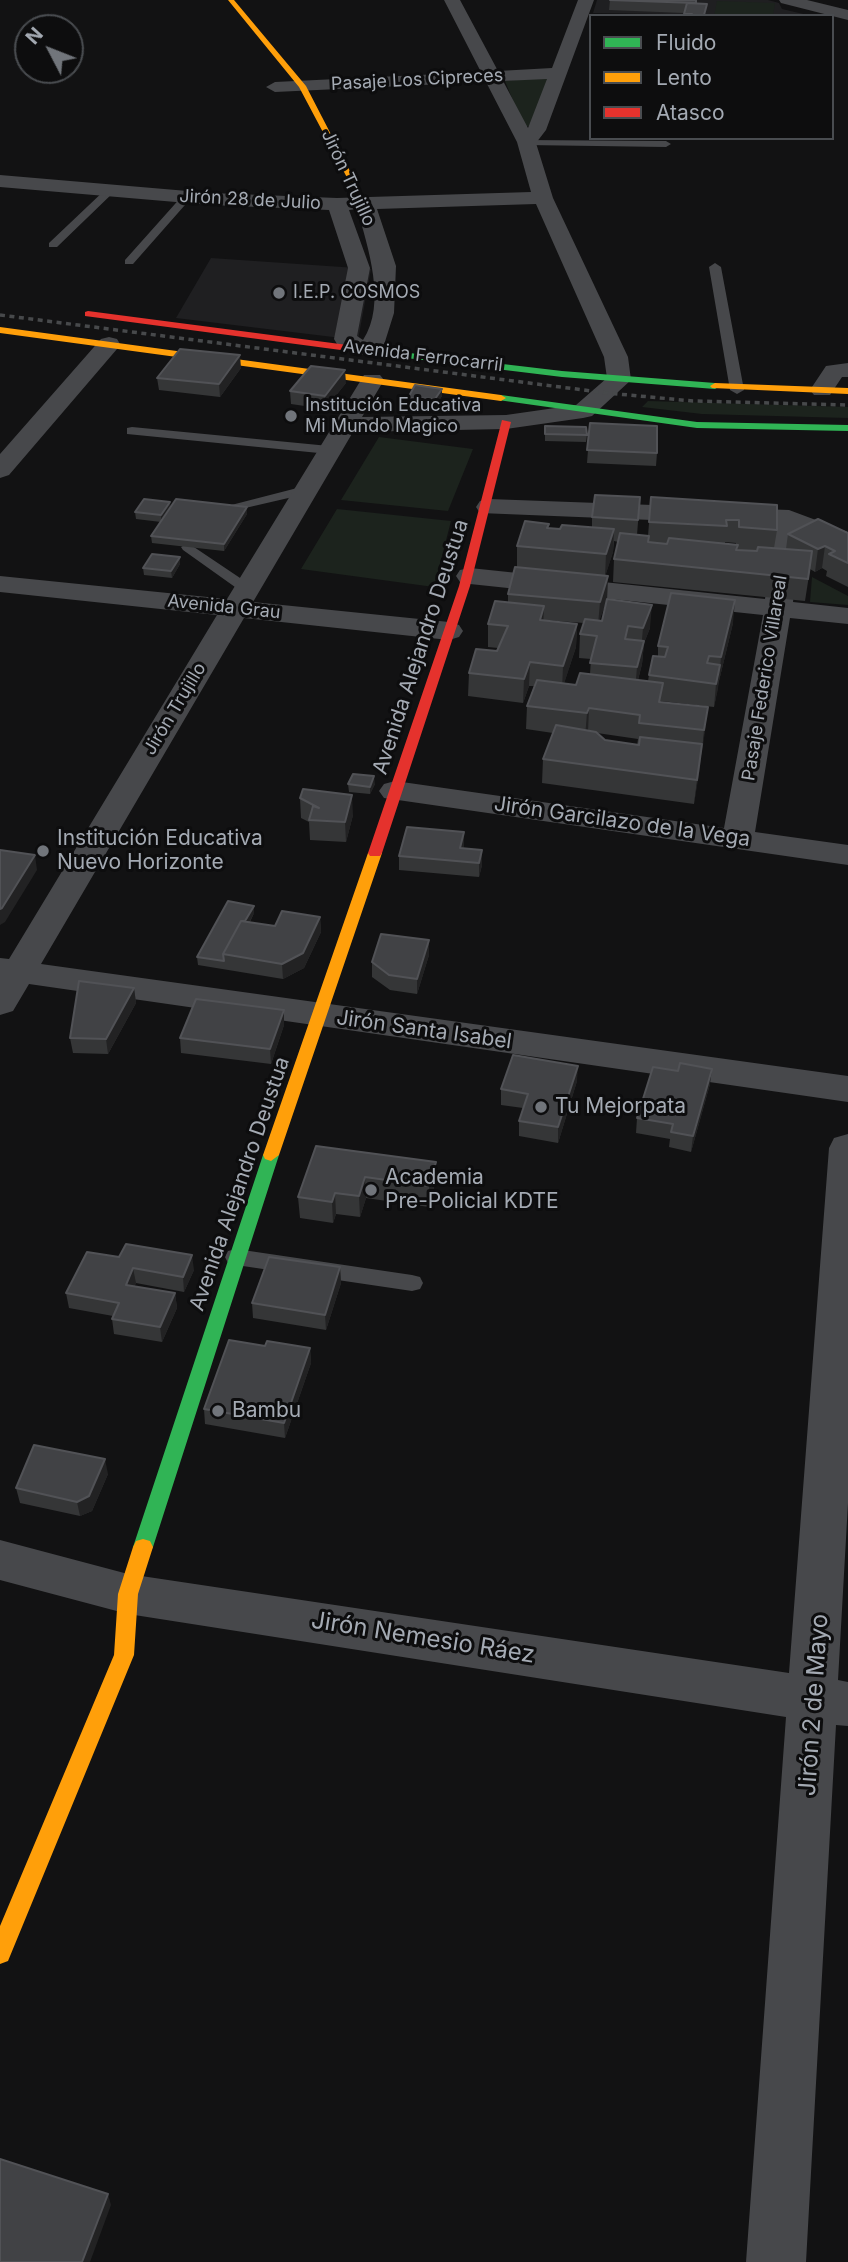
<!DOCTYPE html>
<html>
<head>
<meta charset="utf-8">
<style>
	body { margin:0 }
	#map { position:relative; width:848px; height:2262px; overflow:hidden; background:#121213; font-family:Inter,sans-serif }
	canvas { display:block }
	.legend { position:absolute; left:589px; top:14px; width:245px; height:126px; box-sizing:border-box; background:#0d0d0e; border:2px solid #494c50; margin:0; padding:9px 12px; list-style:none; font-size:21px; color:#a4aab3 }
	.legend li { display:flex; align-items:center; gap:14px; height:35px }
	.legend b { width:35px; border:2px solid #494c50 }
	.north { position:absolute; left:14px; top:14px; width:70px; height:70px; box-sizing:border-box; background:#0d0d0e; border:2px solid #494c50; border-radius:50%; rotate:312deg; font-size:19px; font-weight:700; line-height:28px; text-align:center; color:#a4aab3 }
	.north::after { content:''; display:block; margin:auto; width:24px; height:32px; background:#71757b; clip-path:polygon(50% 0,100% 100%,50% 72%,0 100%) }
</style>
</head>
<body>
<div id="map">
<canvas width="848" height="2262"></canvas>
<ul class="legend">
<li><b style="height:9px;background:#30b455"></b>Fluido</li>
<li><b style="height:9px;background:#ff9f0a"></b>Lento</li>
<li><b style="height:9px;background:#e5322d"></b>Atasco</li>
</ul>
<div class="north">N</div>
</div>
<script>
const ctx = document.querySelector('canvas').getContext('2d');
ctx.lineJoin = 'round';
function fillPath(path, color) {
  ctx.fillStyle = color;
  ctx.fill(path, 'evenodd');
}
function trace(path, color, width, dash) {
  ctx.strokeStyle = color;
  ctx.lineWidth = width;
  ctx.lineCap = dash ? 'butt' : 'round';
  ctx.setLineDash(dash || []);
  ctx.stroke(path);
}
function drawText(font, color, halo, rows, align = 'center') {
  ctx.font = font + ' Inter,sans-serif';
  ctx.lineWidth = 6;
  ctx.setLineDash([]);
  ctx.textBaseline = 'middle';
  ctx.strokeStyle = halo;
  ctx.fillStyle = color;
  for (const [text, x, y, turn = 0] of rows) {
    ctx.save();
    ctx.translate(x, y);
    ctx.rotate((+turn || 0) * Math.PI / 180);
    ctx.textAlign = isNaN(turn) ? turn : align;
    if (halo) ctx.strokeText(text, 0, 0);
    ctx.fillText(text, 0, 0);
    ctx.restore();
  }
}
fillPath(new Path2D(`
	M597,0h171l11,3 3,6 30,7 -219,-3z
	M211,258l160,11 -13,71 -182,-22z`), '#1f1f21');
fillPath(new Path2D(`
	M717,1l58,2 -2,13h-59z
	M550,77l-21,49 -5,1 -19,-46z
	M648,401l200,6v11l-146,-4 -60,-7z
	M379,437l94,12 -25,62 -107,-11z
	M337,509l114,12 -17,66 -133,-18z
	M812,577l36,19v9l-38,-3z`), '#1c231d');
fillPath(new Path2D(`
	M522,140l144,1 5,3 -5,3 -140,-2 -5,-3z
	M107,188l9,2 -59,57h-8v-4z
	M183,195l9,2 -59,67h-8v-4z
	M715,263l6,4 23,123 -7,4 -7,-4 -21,-123z
	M132,427l197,19 7,4 -7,4 -202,-20v-6z
	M305,486l5,1v6l-95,22 -7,-4z
	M188,543l64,43v6h-10l-59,-42 -2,-3z
	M236,1249l176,26 8,2 3,6 -3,6 -8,2 -176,-26 -8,-2 -3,-6 3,-6z`), '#47484b');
fillPath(new Path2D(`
	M444,0h16l38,71 54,-3 26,-68h16l-48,130 -10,13 17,55 75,159 3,23 -39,36 -9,2 -77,11 -153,3 -100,170 196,20 10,3 4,6 -4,6 -10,3 -205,-22 -203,346 807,112v26l-819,-118 -16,27 -13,4v-57l9,1 208,-344 -217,-23v-16l227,23 137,-224h16l4,5 -22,37 144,-2 70,-10 31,-27 -3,-21 -68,-153 -159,5 19,57 -2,47 -11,35 -22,7 -24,-11 -3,-5 14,-71 -19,-58 -118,-5 -211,-18v-12l211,18 126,5 194,-6 -14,-50 -31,-60 -211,10 -9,-5 9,-5 206,-10zM547,79l-19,49 -25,-47zM357,209c11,38 30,95 6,131l-6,-4 13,-68 -21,-58z
	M779,0h28l41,10v10l-67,-17z
	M109,337l8,2 3,5 -3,5 -108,126 -9,3v-24l101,-115z
	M848,363v14h-6l-12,18h-16l-4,-5 16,-24z
	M489,499l300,11 59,22v17l-47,-17 -8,70 55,6v16l-58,-6 -35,214 93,13v20l-464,-67 -5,-7 5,-7 11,-3 329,47 39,-213 -293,-31 -10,-2 -4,-6 4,-6 10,-2 295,31 10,-74 -295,-12 -4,-6 4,-6z
	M848,1134v369l-10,177 10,2v44l-12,-1 -30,537h-60l40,-545 -658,-103 -128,-34v-40l128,34 661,99 40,-525 5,-10z`), '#47484b');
fillPath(new Path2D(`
	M401,352l161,19 153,12 5,3 -5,3 -153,-12 -164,-20v-4z
	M501,395l196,27 151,3v6l-151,-3 -199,-28v-4z
	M271,1149l8,6 -126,392 -3,6 -7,2 -7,-2 -3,-6 130,-392z`), '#30b455');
fillPath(new Path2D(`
	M228,0h6l72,86 62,120 -7,-2 -62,-117z
	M0,327l501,68 5,3 -5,3 -501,-68z
	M715,383l133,5v6l-136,-6 -2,-2z
	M375,849l7,4 -103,302 -8,6 -6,-2 -2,-4 105,-302z
	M143,1539l7,2 3,6 -15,47 -4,61 -126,306 -8,3v-38l114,-271 4,-61 15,-47 3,-6z`), '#ff9f0a');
fillPath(new Path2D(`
	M88,311l313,41 5,3 -5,3 -316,-42v-4z
	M502,420l9,2 -41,164 -88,267 -2,3h-10l-2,-3 91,-267z`), '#e5322d');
trace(new Path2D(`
	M0,315l607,78 86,8 155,4`), '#47494b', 3.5, [5, 4.5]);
fillPath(new Path2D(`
	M610,0l86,3 10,12 17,1h-39v-3l-75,-3z
	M241,368l-21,29 -61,-7 -2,-12z
	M346,383l-21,26 -34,-5 -1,-13z
	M442,389v7l-7,10 -27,-1v-7z
	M590,423l67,30 -1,13 -69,-3z
	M545,426l42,9 -1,7 -41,-1z
	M640,497l-3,38 11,1 3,-39 126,33 -3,18 12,1 2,-15 60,-1v54l-22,-11 1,-5 -5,-3 -7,4 -5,-3 -5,32 -192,-19 1,-23 4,-17 -4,-1 -1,11 -8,24h3l-1,23 -8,22 51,7 -6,15 -2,21 -4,16 10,1 1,-6 9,-19v-10l75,-23 -14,58 -5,26 -53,-6v1l47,5 -14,97 -152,-21 1,-24 10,-26 -27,-4 1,-23 7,-20h-5l-6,17 -55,-7 1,-23 28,-22 1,-3 -10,-1v-23l20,-21v-9l9,-27v-21l31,-18 12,1 32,-1v-11zM725,542l11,1v2l-11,-1zM544,620l40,3 -4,11 -1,24 12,1 -1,15 -14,11 -12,-2 12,-36 1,-23zM597,733l41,6 -1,6 -32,-5z
	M247,507v7l-23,37 -72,-8 -1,-7 10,-14 -25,-3 -1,-7 36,-4z
	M180,557v7l-8,14 -28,-3 -1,-7z
	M348,784h27l-5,10 -21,-2z
	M300,798l53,17 -7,27 -36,-2 -1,-18 -8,-4z
	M463,849l19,1v15l-3,12 -80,-7v-14z
	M254,913l-4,9 25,4 45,-9 1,15 -17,36 -21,11 -85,-14 -1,-8z
	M429,955l-12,39 -27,-4 -18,-13v-15z
	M134,988l2,15 -28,51 -35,-1 -3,-15z
	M284,1025l-13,39 -90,-11 -1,-15z
	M577,1081l-19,62 -39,-7v-15l4,-13 -22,-3v-16z
	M710,1084l-19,68 -22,-5 1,-8 -34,-6 1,-15z
	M316,1146l119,37 -6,24 -63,-9 -6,19 -24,-3 -3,9 -33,-5 -2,-21z
	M119,1257l75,13 -10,22 -48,-9 -2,4 41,6 2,15 -15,34 -48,-8 -2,-15 1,-3 -44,-8 -3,-15z
	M340,1267l1,16 -15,47 -73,-12 -1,-15z
	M265,1346l45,2 1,15 -26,75 -80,-14 -1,-15z
	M108,1474l-16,37 -12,5 -60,-13 -4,-15z`), '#353637');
fillPath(new Path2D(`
	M240,355l1,13 -21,29 -1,-13z
	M345,370l1,13 -21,26v-13z
	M442,389v7l-7,10v-7z
	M170,502l1,7 -10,13v-7z
	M247,507v7l-23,37v-7z
	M614,529l-1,23 -8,25 1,-23z
	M825,546l-3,22 -7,4 3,-23z
	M180,557v7l-8,14 -1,-7z
	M608,576l-1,23 -9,26 2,-23z
	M735,600l-2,23 -14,58 2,-24z
	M652,605l-2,23 -6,15 -2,21 -7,27 2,-24 4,-16 2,-23z
	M544,606l-1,23 -3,-9z
	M577,624l-1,23 -14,43 1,-24z
	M530,662l-1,24 -6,17 1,-24z
	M720,665l-2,24 -4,18 2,-23z
	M708,707l-3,24 -3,22 2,-23z
	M589,708l-1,24 -3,5 2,-24z
	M702,744l-2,24 -6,36 3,-24z
	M374,776l1,8 -5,10v-7z
	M352,795l1,20 -7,27 -1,-20z
	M464,832v15l-4,16v-15z
	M482,850v15l-3,12v-14z
	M35,855l2,15 -32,52 -5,3v-16z
	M254,906v7l-22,43 -5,-1z
	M320,917l1,15 -17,36 -21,11 -1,-15z
	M429,940v15l-12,39v-15z
	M134,988l2,15 -28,51 -2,-15z
	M284,1010v15l-13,39 -1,-15z
	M578,1066l-1,15 -19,62v-16z
	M712,1069l-2,15 -19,68 2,-16z
	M436,1162l-1,21 -6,24v-21z
	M365,1177l1,21 -6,19 -1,-21z
	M335,1193l1,21 -3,9 -1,-21z
	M192,1255l2,15 -10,22 -1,-15z
	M340,1267l1,16 -15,47 -1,-15z
	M133,1268l3,15 -8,17 -2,-15z
	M175,1293l2,15 -15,34 -2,-15z
	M310,1348l1,15 -26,75 -1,-15z
	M105,1459l3,15 -16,37 -12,5 -3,-14z
	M108,2194l3,11 -21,57h-8z`), '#222223');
const building = new Path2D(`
	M610,0h86v3z
	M687,3l20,1 -3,11 19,1h-31v-2h-8z
	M180,349l60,6 -21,29 -62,-6z
	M311,366l34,4 -20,26 -35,-5z
	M415,385l27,4 -7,10 -27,-1z
	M590,423l67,3v27l-70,-3z
	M545,426l41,1 1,8 -42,-1z
	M595,495l45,2 -2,23 -46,-3z
	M651,497l126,8v25l-38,-3v-7h-13l1,6 -78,-4z
	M144,499l26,3 -9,13 -26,-3z
	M176,499l71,8 -23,37 -73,-8z
	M818,519l30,14v30l-19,-9 6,-3 -10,-5 -7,3 -30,-15z
	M525,521l24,3 -2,4 13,1 2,-4 52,4 -8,25 -89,-8z
	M620,533l29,3 -1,6 19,2 2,-6 69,7 -2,5 21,1 1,-4 54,4 -4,28 -194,-20z
	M152,554l28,3 -9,14 -28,-3z
	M515,567l93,9 -8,26 -92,-8z
	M671,593l64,7 -14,57 -12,-1 -2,7 13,2 -4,19 -67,-9 4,-19 12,1 3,-10 -10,-1z
	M607,599l45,6 -9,23 -15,-2 -3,13 19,2 -7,26 -47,-4 7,-27 -17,-2 5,-15 17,2z
	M495,601l49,5 -4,14 37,4 -14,42 -33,-4 -6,17 -55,-6 7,-24 21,2 11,-25 -20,-2z
	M580,673l83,10 -4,19 49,5 -4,23 -65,-7 1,-8 -51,-7 -2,5 -60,-7 10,-26 39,5z
	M556,725l40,7 9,8 34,5 1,-8 62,7 -5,36 -154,-21z
	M353,774l21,2 -4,11 -22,-3z
	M303,789l49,6 -7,27 -36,-2 4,-14 6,2 -19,-10z
	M407,827l57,5 -4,16 22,2 -3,13 -80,-7z
	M0,850l35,5 -33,53 -2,1z
	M228,901l26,5 -9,15h-4l-18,33 1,7 -27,-4z
	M282,911l38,6 -17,36 -21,11 -59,-10 18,-33 34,5z
	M381,934l48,6 -12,39 -28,-4 -17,-13z
	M79,981l55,7 -28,51 -36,-1z
	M196,999l88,11 -14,39 -90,-11z
	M513,1055l65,11 -20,61 -39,-6 9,-27 -27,-5z
	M680,1063l32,6 -19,67 -22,-4 2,-8 -36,-6 16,-51 25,4z
	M316,1146l120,16 -7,24 -64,-9 -6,19 -24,-3 -3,9 -34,-5z
	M126,1244l66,11 -9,22 -50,-9 -7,17 49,8 -15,34 -48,-8 7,-16 -53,-10 21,-41 32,5z
	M269,1257l71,10 -15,48 -73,-12z
	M229,1340l36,6 2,-5 43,7 -26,75 -80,-14z
	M34,1445l71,14 -16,37 -12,6 -61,-14z
	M0,2159l108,35 -26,68h-82z`);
fillPath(building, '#414245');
trace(building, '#515256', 2);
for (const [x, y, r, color] of [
	[279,293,7,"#71757b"],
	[291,416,7,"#71757b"],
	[43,851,7,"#71757b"],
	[541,1107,7,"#71757b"],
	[371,1190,7,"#71757b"],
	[218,1411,7,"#71757b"]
]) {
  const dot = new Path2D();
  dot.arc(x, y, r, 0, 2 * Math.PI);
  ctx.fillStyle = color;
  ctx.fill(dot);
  trace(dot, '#0d0d0e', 2.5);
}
drawText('18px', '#a4aab3', '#0d0d0e', [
	["Pasaje Los Cipreces",417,80,-3],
	["Jirón Trujillo",348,178,65],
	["Jirón 28 de Julio",250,200,3],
	["Avenida Ferrocarril",423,356,7],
	["Avenida Grau",224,607,6],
	["Pasaje Federico Villareal",765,678,-81],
	["Jirón Trujillo",175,709,-59]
]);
drawText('18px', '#a4aab3', '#0d0d0e', [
	["I.E.P. COSMOS",293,293],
	["Institución Educativa",305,406],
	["Mi Mundo Magico",305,427]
], 'left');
drawText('21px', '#a4aab3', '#0d0d0e', [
	["Avenida Alejandro Deustua",421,647,-72],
	["Jirón Garcilazo de la Vega",622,822,8],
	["Jirón Santa Isabel",424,1030,8],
	["Avenida Alejandro Deustua",240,1184,-71]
]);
drawText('21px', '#a4aab3', '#0d0d0e', [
	["Institución Educativa",57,839],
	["Nuevo Horizonte",57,863],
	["Tu Mejorpata",555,1107],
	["Academia",385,1178],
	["Pre-Policial KDTE",385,1202],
	["Bambu",232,1411]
], 'left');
drawText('24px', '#a4aab3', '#0d0d0e', [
	["Jirón Nemesio Ráez",423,1638,9],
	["Jirón 2 de Mayo",814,1705,-86]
]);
</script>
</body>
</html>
